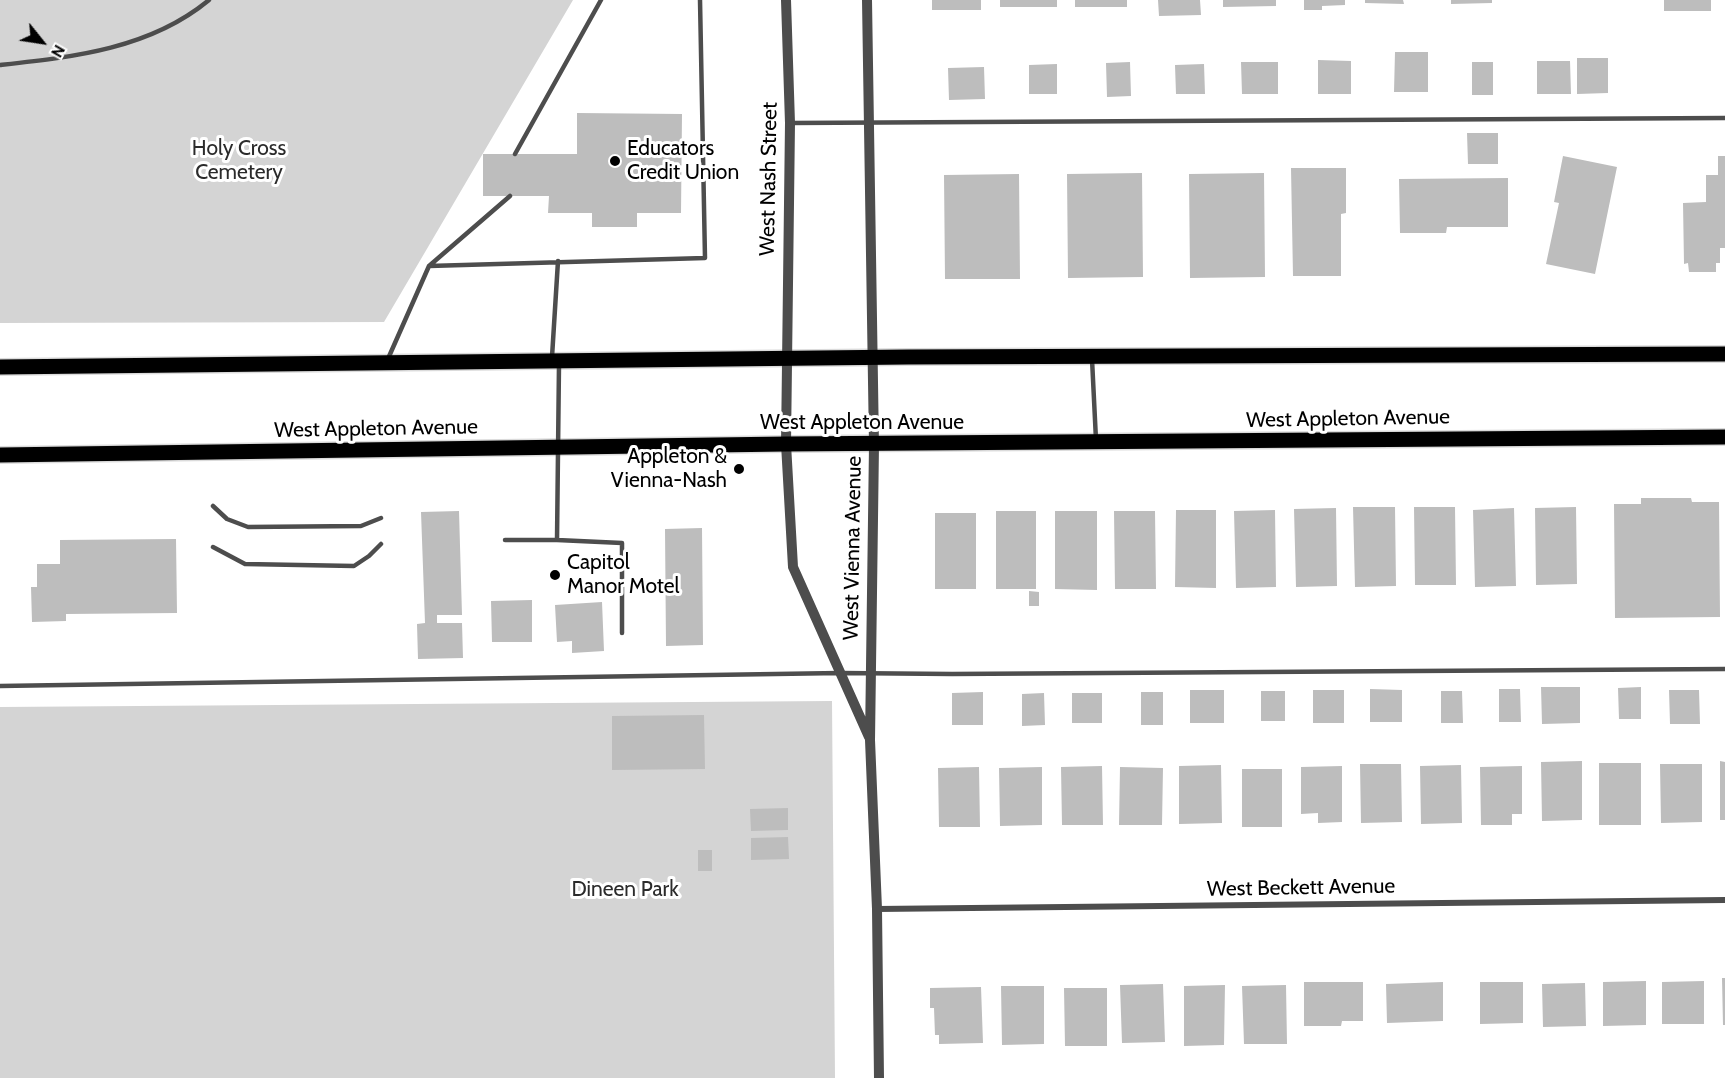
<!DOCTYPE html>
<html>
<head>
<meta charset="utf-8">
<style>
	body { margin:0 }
	#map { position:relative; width:1725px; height:1078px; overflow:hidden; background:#fff; font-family:Cabin,sans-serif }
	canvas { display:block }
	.north { position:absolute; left:12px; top:12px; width:60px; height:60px; -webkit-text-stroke:4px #fff; paint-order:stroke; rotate:120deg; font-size:16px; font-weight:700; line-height:24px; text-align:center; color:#000 }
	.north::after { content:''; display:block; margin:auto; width:21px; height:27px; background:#000; clip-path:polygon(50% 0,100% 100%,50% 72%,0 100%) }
</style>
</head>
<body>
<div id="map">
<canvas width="1725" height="1078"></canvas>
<div class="north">N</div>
</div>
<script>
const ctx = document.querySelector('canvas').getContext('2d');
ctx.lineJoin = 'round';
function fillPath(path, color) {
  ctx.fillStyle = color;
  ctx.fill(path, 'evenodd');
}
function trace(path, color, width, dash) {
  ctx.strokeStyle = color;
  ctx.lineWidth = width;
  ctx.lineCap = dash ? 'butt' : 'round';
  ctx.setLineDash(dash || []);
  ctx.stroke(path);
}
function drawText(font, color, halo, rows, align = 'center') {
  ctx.font = font + ' Cabin,sans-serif';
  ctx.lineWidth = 6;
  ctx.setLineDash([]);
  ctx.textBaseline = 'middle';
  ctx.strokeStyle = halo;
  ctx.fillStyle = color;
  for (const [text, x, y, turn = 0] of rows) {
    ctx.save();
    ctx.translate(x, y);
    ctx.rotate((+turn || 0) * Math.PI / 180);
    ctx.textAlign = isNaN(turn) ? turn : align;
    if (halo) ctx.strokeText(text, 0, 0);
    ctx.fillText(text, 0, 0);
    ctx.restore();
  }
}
fillPath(new Path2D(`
	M0,0h573l-189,322 -384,1z
	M832,701l3,377h-835v-371z`), '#d4d4d4');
fillPath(new Path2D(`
	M932,0h49v10h-49z
	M1000,0h57v7h-57z
	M1075,0h52v7h-52z
	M1158,0h42l1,15 -42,1z
	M1223,0h53v6l-53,1z
	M1304,0h41v5l-23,1v4h-18z
	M1365,0h38l1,4 -39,-1z
	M1451,0h41v3l-41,1z
	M1664,0h47v11h-47z
	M1395,52h33v40h-34z
	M1577,58h31v35l-31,1z
	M1318,60l33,1v33h-33z
	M1537,61h33l1,33h-34z
	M1130,62l1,34 -24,1 -1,-34z
	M1241,62h37v32h-36z
	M1472,62h21v33h-21z
	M1057,64v30h-28v-29z
	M1204,64l1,30h-29l-1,-29z
	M984,67l1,32 -36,1 -1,-32z
	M577,113l105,1 -1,99h-44v14h-45v-14h-44l1,-17h-66v-42h94z
	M1467,133h31v31h-30z
	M1563,156l54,11 -22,107 -49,-10 13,-61 -5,-1z
	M1718,156h7v92h-5v15h-4v9h-27l-1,-9 -4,1 -1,-61 23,-1v-27h12z
	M1291,168h55v45l-5,1v62h-48z
	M1142,173l1,104 -75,1 -1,-104z
	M1264,173l1,104 -75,1 -1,-104z
	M1019,174l1,105h-75l-1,-104z
	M1508,178v49h-61l-1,6h-46l-1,-54z
	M1641,498h50l1,4h27l1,115 -105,1 -1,-114h27z
	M1353,507h42l1,79 -41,1z
	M1414,507h41l1,78h-41z
	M1576,507l1,77 -41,1 -1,-77z
	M1336,508l1,78 -41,1 -2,-78z
	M1514,508l2,78 -41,1 -2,-77z
	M1176,510h40v78l-41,-1z
	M1275,510l1,77 -40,1 -2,-77z
	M459,511l3,104h-25v8h25l1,35 -45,1 -1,-35 8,-1 -4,-111z
	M996,511h40v78h-40z
	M1055,511h42v79l-42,-1z
	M1114,511h41l1,78h-41z
	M935,513h41v76h-41z
	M702,528l1,117 -37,1 -1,-117z
	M176,539l1,74 -111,1v7l-34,1 -1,-35h6v-23h23v-24z
	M1029,591l10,1v14h-10z
	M532,600v42h-40l-1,-41z
	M602,602l2,49 -32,2v-12l-15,1 -2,-37z
	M1541,687h39v36l-38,1z
	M1641,687v32h-22l-1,-31z
	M1370,689l32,1v32h-32z
	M1499,689h21l1,33h-22z
	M1190,690h34v33h-34z
	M1313,690h31v33h-31z
	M1669,690h30l1,34h-30z
	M1261,691h24v30h-24z
	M1441,691h21l1,32h-22z
	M983,692v33h-31v-32z
	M1141,692h22v33h-22z
	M1044,693l1,32 -23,1v-32z
	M1072,693h30v30h-30z
	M704,715l1,54 -93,1v-54z
	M1582,761v59l-40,1 -1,-59z
	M1720,761l5,1v58h-5z
	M1599,763h42v62h-42z
	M1360,764h41l1,58 -41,1z
	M1660,764h42v58l-41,1z
	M1221,765l1,58 -43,1v-58z
	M1461,765l1,58 -41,1 -1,-58z
	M1102,766l1,59h-41l-1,-58z
	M1342,766v56l-24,1v-10l-17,1v-47z
	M1522,766v48h-10v11h-31l-1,-58z
	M979,767l1,60h-41l-1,-59z
	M1042,767v58l-42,1 -1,-58z
	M1120,767l43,1 -1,57h-43z
	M1242,769h40v58h-40z
	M788,808v22l-37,1 -1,-22z
	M788,837l1,22 -38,1v-22z
	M698,850h14v21h-14z
	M1722,978h3v47h-2z
	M1646,981v44l-43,1v-44z
	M1704,981v43h-42v-42z
	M1304,982h59v39h-21l-1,5h-37z
	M1443,982v39l-56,2 -1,-39z
	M1480,982h43v41l-43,1z
	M1585,983l1,43 -43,1 -1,-43z
	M1163,984l2,58 -43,1 -2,-58z
	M1225,985l-1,60 -40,1v-60z
	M1286,985l1,59h-43l-2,-58z
	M1001,986h43v58l-42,1z
	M981,987l2,56 -44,1v-9h-4l-1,-27h-4v-20z
	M1064,988h43v58h-42z`), '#bdbdbd');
const primary = new Path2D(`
	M0,367l908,-10 817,-3
	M0,455l786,-11 939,-7`);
trace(primary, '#dbdbdb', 18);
trace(new Path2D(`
	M0,65c73,-8 150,-16 209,-65
	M790,123l935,-5
	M515,154l86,-154
	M429,266l276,-8 -5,-258
	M552,357l6,-96
	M1092,359l4,81
	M387,361l42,-95 81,-70
	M559,364l-2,176 65,3v90
	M213,506l14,13 21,8 113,-1 20,-8
	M505,540h52
	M213,547l32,17 109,2 15,-10 12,-12
	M0,686l840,-13 112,1 773,-5`), '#4d4d4d', 4.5);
trace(new Path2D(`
	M877,909l848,-9`), '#4d4d4d', 6);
trace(new Path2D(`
	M786,0l4,123 -4,321 7,123 76,170
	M867,0l7,445 -4,295 7,169 2,169`), '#4d4d4d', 10);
trace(primary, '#000', 15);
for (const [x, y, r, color] of [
	[615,161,6,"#000"],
	[739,469,6,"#000"],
	[555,575,6,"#000"]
]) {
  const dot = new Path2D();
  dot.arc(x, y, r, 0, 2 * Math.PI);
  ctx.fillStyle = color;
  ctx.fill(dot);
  trace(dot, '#fff', 2);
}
drawText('21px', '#2b2b2b', '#fff', [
	["Holy Cross",239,149],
	["Cemetery",239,173],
	["Dineen Park",625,890]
]);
drawText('21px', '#000', '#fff', [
	["Educators",627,149],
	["Credit Union",627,173],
	["Appleton &",727,457,"right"],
	["Vienna-Nash",727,481,"right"],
	["Capitol",567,563],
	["Manor Motel",567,587]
], 'left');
drawText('21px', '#000', '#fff', [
	["West Nash Street",769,179,-89],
	["West Appleton Avenue",1348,419,-1],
	["West Appleton Avenue",862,423],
	["West Appleton Avenue",376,429,-1],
	["West Vienna Avenue",853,548,-89],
	["West Beckett Avenue",1301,888,-1]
]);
</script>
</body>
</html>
